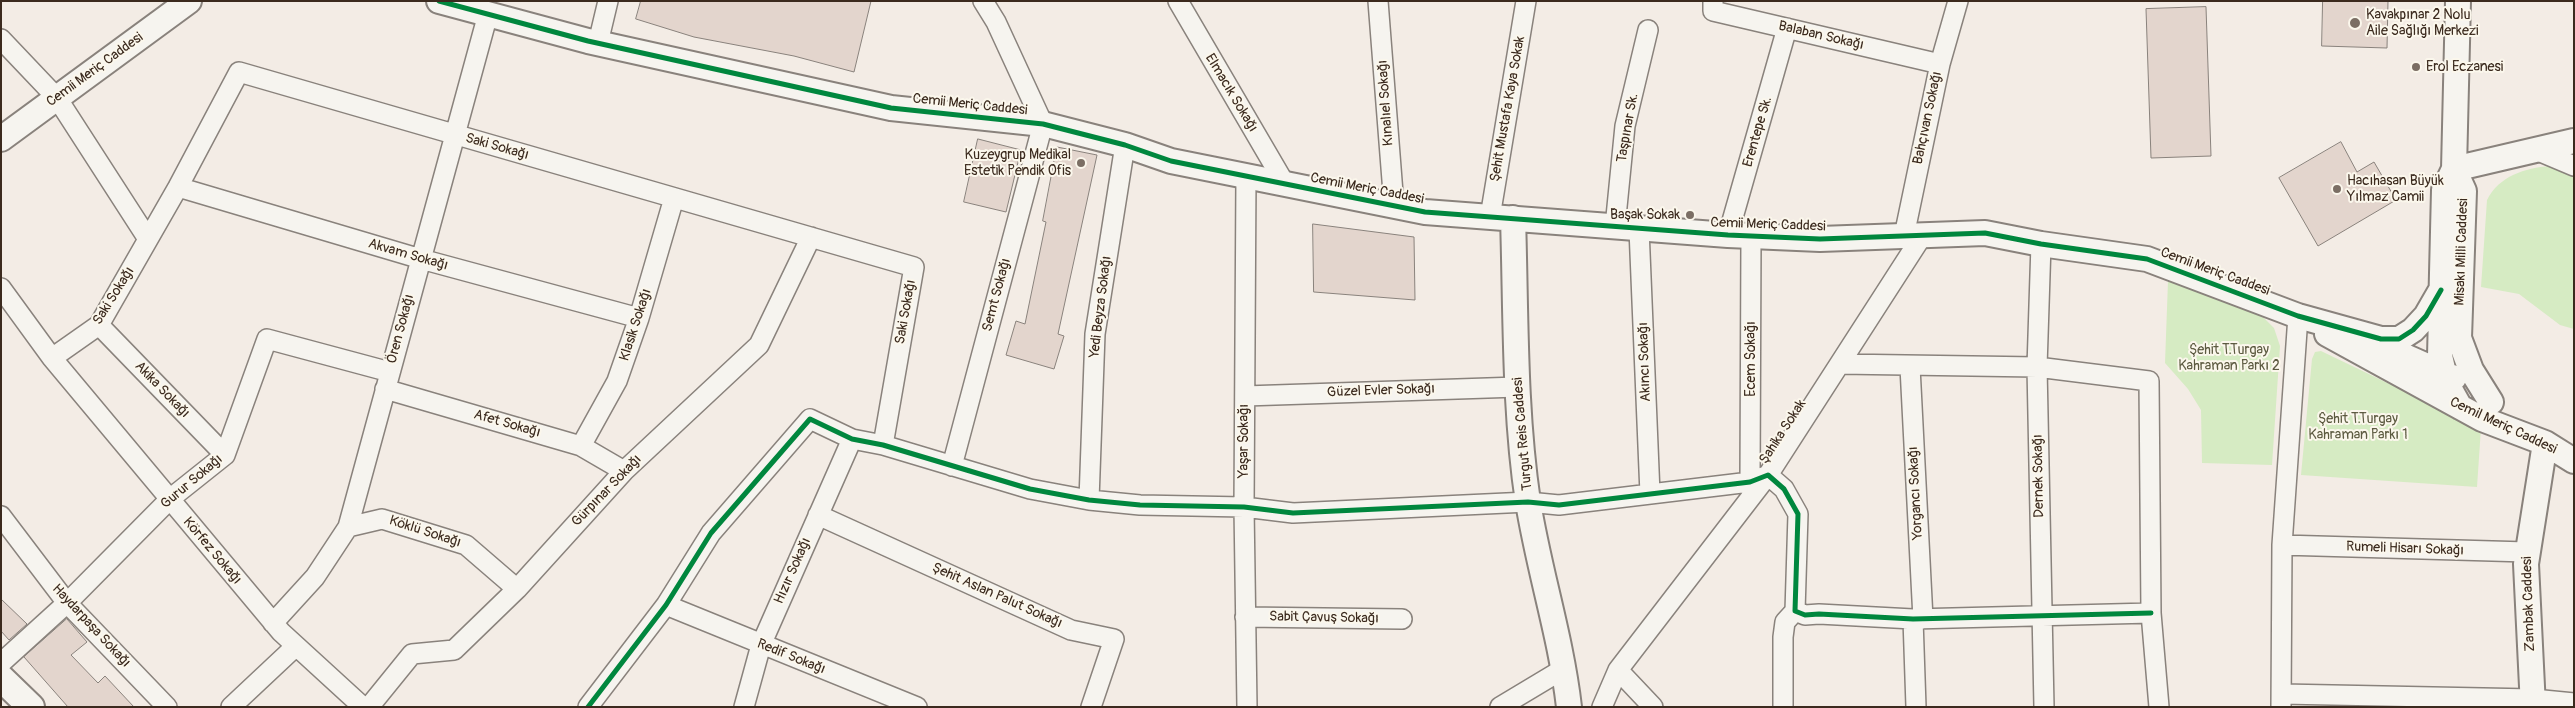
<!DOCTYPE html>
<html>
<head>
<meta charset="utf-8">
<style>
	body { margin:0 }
	#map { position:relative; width:2575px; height:708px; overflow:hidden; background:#f3ece5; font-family:Pangolin,sans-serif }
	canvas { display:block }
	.frame { position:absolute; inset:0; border:2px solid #3b2a1e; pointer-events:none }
</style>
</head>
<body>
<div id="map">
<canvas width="2575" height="708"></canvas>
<div class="frame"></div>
</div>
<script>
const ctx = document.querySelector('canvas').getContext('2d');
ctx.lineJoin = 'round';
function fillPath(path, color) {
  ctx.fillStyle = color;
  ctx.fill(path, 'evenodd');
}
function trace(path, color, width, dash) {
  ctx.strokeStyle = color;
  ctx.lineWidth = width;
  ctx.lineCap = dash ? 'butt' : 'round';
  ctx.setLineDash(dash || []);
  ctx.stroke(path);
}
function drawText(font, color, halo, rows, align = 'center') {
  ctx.font = font + ' Pangolin,sans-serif';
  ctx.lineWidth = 4;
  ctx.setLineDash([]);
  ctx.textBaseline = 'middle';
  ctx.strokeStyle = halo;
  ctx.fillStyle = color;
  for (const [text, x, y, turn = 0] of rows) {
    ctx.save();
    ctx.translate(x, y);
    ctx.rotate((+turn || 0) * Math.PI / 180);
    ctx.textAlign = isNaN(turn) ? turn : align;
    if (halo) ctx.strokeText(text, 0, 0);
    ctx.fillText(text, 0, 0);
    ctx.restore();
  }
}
fillPath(new Path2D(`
	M2550,166l24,9v154l-14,-4 -41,-31 -38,-7 6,-87c12,-24 38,-32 63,-34z
	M2168,281l94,35 12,12 6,18 -8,119 -70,-2 -1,-53 -13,-21 -23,-26z
	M2321,351l160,77 -4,59 -176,-12 11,-116 3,-7z`), '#d6ebc3');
const building = new Path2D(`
	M641,1h230l-17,71 -60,-16 -100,-19 -58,-18z
	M2323,1h65l-1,47 -65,-2z
	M2206,7l5,149 -60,2 -5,-149z
	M978,139l43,11 -15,62 -42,-10z
	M2341,142l16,30 17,-10 22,38 -78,46 -39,-68z
	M1057,147l40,8 -39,179 6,2 -10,33 -48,-14 10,-34 9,3 21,-102 -3,-1z
	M1313,224l101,13 1,63 -101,-8z
	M1,599l26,25 -18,16 -8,-9z
	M67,619l20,23 -16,13 27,28 7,-7 29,31h-66l-44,-50z`);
fillPath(building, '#e3d5cd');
trace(building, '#89827c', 1);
const minor = new Path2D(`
	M1178,1l107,183
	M1378,1l16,205
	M1713,1v10l227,53
	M1,39l56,59 91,141
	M598,43l10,-42
	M2536,150l38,16
	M1246,176l-2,331 3,200
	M178,187l243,72 218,59
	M1490,217l36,-216
	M1615,227l10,-101 23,-96
	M1639,229l11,265
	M1728,235l59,-207
	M1904,236l36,-172 18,-63
	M2041,244l-4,123 7,340
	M1,288l51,70 229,274 82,75
	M99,325l126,130
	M52,358l47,-33 79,-138 61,-115 675,195 -31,178
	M1840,364l197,3 112,14 2,232 8,94
	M1910,367l13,252
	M385,389l196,57 43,25
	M1245,396l273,-9
	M581,446l36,-65 22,-63 35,-120
	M952,466l91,-342 -47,-102 -13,-21
	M1750,482l1,-246
	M1089,500l6,-166 30,-189
	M818,515l253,115 43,9 -23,68
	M1,516l66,87 100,104
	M348,527l34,-8 84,26 51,44
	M2282,545l245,7
	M666,605l251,102
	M1245,617l157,2
	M1913,619l3,88
	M273,623l42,-46 33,-50 140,-513
	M1,663l66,-60 104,-105 54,-43 42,-116 123,33
	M1618,670l35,37
	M2282,694l251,5 41,4
	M231,707l65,-61
	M369,707l43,-53 42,-4 63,-61 107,-118 135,-126 52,-108
	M588,707l78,-102 45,-72 99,-114 42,20 31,6 147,44 59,11 51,5 104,2 49,6 235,-11 31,3 191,-23 18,-7 16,14 14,25 -3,97 10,4 14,-1 94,5 238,-6
	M744,707l17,-62 91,-206
	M1500,707l65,-39
	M1602,707l16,-37 150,-195 154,-239
	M1783,707v-70l2,-15 10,-11
	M2281,707l1,-162 16,-229`);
const tertiary = new Path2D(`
	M439,1l149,40 303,67 152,16 82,21 46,16 254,51 303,23 92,4 165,-6 56,11 106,15 151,57 83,23h18l14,-9 13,-14 15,-26
	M2458,1l-4,168 10,22 -5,147 12,32 20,32
	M1,139l188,-138
	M2454,169l-10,21 -4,166 6,26 14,25
	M2454,169l120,-28
	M1513,218c3,94 1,191 15,284 11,69 33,135 41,205
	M2327,334l155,85 63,24 29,18
	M2373,342l81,36
	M2533,707l-7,-143 19,-121`);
const secondary = new Path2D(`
	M1,678l30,29`);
trace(minor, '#89827c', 22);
trace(tertiary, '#89827c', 28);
trace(secondary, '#89827c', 30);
trace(minor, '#f6f4ef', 19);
trace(tertiary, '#f6f4ef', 24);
trace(secondary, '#f6f4ef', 26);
trace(new Path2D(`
	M439,1l149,40 303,67 152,16 82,21 46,16 254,51 303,23 92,4 165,-6 56,11 106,15 151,57 83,23h18l14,-9 13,-14 15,-26
	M588,707l78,-102 45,-72 99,-114 42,20 31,6 147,44 59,11 51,5 104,2 49,6 235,-11 31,3 191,-23 18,-7 16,14 14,25 -3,97 10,4 14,-1 94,5 238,-6`), '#00873e', 5);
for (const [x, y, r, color] of [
	[2355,23,6,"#7b6e64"],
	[2416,67,5,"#7b6e64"],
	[1081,163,5,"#7b6e64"],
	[2337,189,5,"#7b6e64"],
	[1690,215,5,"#7b6e64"]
]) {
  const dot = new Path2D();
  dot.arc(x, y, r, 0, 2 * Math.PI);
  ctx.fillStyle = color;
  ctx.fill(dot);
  trace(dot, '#fbf7ec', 2);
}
drawText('14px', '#3b2a1e', '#fbf7ec', [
	["Kavakpınar 2 Nolu",2366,15],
	["Aile Sağlığı Merkezi",2366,31],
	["Erol Eczanesi",2426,67],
	["Kuzeygrup Medikal",1071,155,"right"],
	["Estetik Pendik Ofis",1071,171,"right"],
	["Hacıhasan Büyük",2347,181],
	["Yılmaz Camii",2347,197],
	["Başak Sokak",1680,215,"right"]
], 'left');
drawText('14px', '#3b2a1e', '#fbf7ec', [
	["Balaban Sokağı",1821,36,13],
	["Cemii Meriç Caddesi",95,70,-36],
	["Elmacık Sokağı",1231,93,59],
	["Kınalıel Sokağı",1386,103,-94],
	["Cemii Meriç Caddesi",970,105,6],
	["Şehit Mustafa Kaya Sokak",1508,109,-80],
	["Bahçıvan Sokağı",1928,118,-78],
	["Taşpınar Sk.",1628,128,-80],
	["Erentepe Sk.",1758,132,-74],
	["Saki Sokağı",497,147,16],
	["Cemii Meriç Caddesi",1367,189,11],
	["Cemii Meriç Caddesi",1768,225,2],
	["Misakı Milli Caddesi",2462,252,-88],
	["Akvam Sokağı",408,255,16],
	["Cemii Meriç Caddesi",2215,272,20],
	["Semt Sokağı",997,295,-75],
	["Saki Sokağı",114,296,-58],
	["Yedi Beyza Sokağı",1101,307,-83],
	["Saki Sokağı",906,312,-80],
	["Klasik Sokağı",636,325,-72],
	["Ören Sokağı",401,329,-75],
	["Ecem Sokağı",1751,359,-90],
	["Akıncı Sokağı",1645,362,-92],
	["Akika Sokağı",162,390,46],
	["Güzel Evler Sokağı",1381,391,-2],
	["Afet Sokağı",507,424,16],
	["Cemil Meriç Caddesi",2503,426,25],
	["Şahika Sokak",1783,432,-57],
	["Turgut Reis Caddesi",1523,434,-95],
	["Yaşar Sokağı",1244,441,-90],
	["Dernek Sokağı",2039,476,-91],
	["Gurur Sokağı",192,482,-40],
	["Gürpınar Sokağı",607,491,-46],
	["Yorgancı Sokağı",1916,493,-93],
	["Köklü Sokağı",425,532,18],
	["Rumeli Hisarı Sokağı",2405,549,2],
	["Körfez Sokağı",212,551,50],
	["Hızır Sokağı",793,571,-66],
	["Şehit Aslan Palut Sokağı",997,596,24],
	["Zambak Caddesi",2529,604,-92],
	["Sabit Çavuş Sokağı",1324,618,1],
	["Haydarpaşa Sokağı",91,626,47],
	["Redif Sokağı",791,657,22]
]);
drawText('14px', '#5c5a40', '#fbf7ec', [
	["Şehit T.Turgay",2229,350],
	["Kahraman Parkı 2",2229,366],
	["Şehit T.Turgay",2358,419],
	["Kahraman Parkı 1",2358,435]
]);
</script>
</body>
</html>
